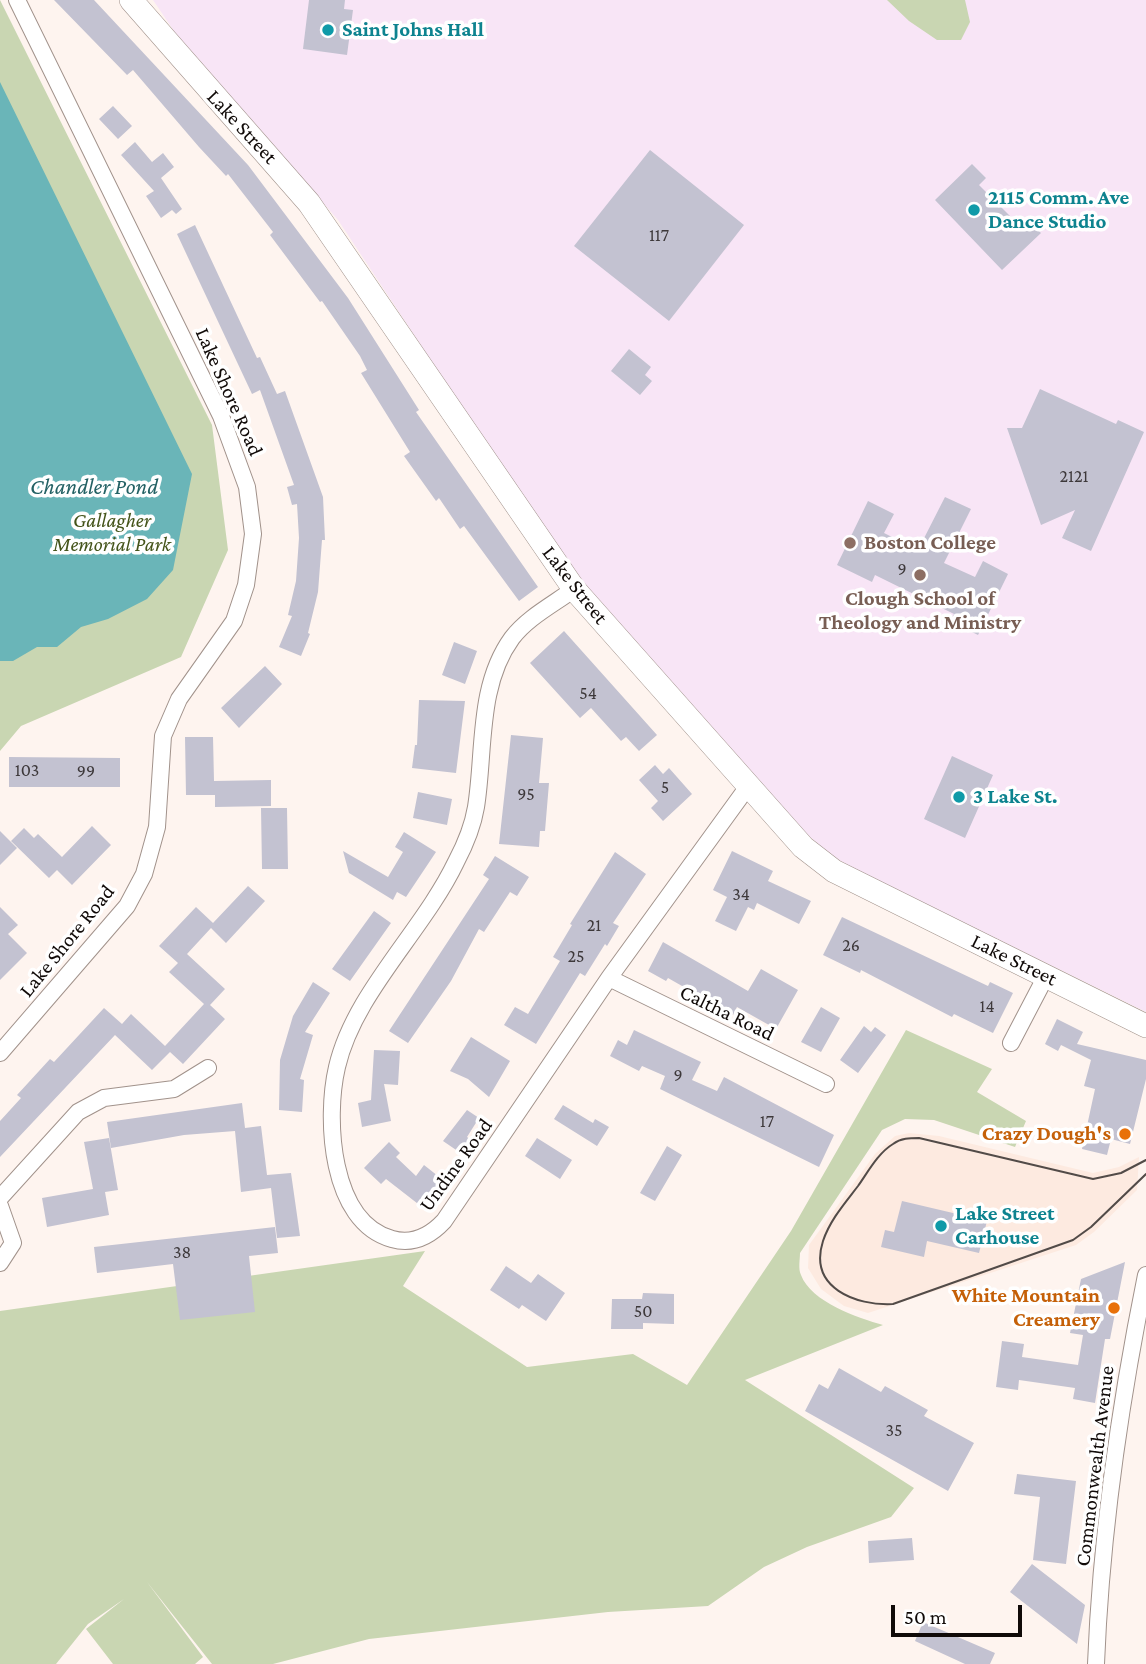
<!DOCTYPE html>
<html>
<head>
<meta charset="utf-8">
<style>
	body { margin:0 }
	#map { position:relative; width:1146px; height:1664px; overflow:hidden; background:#fef4ef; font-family:"Crimson Pro",serif }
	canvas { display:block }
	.scale { position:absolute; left:891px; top:1605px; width:131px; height:32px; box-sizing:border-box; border:4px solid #100a08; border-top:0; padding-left:9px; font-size:21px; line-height:24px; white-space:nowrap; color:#100a08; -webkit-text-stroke:5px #fff; paint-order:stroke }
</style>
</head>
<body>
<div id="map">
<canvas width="1146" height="1664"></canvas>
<div class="scale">50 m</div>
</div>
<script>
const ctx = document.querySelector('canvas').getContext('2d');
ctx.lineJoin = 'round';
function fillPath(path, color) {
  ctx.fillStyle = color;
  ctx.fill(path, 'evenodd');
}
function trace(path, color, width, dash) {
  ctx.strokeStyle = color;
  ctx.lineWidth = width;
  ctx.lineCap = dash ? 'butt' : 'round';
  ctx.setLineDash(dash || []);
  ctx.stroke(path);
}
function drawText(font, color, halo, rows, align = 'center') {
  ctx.font = font + ' "Crimson Pro",serif';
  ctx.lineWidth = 7;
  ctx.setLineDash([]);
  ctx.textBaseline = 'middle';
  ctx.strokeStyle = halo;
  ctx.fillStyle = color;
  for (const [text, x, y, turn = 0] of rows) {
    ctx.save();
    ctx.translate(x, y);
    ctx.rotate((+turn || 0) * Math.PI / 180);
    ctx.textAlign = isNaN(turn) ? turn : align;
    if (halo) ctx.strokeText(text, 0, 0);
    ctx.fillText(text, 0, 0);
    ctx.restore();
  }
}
fillPath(new Path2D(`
	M909,1133l30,3 154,37 26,-6 20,-10 -2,33 -43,42 -18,13 -208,68 -24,-7 -23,-17 -13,-21 1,-23 66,-91 20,-18z`), '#fdeae0');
fillPath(new Path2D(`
	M153,0h993v1012l-289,-142 -25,-14 -23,-20 -218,-241 -73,-103 -180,-272 -162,-186z`), '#f8e5f6');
fillPath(new Path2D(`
	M0,0l212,425 16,125 -47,107 -160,69 -21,25z
	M887,0h78l5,22 -9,18h-24l-28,-19z
	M906,1030l86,39 -15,23 49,29 -11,26 -81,-27 -29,-1 -23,11 -82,123c0,6 -2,16 1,22 10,27 57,43 82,50l-138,55 169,108 -23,29 -84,30 -43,20 -56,39 -100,6 -239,27 -96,25h-61l-65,-82 56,75 -8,7h-82l-27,-35 38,-30 -36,25 -32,40h-56v-353l425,-60 -22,35 124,81 106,-13 54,31 104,-154z`), '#c9d6b2');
fillPath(new Path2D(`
	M0,82l192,392 -19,96 -26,29 -39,20 -27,8 -24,20h-20l-24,14h-13z`), '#6ab5b8');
fillPath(new Path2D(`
	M54,0h40l154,165 100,133 71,112 -3,2 122,175 -19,14 -55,-75 -4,3 -21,-31 -3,3 -32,-45 6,-4 -49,-79 6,-3 -7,-14 -38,-55 -2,1 -50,-67 3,-3 -45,-58 -2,2 -27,-29 -66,-77 -6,5z
	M309,0h36l-1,9 9,1 -6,45 -44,-6z
	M113,106l19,20 -14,13 -19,-20z
	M135,142l17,20 11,-9 11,14 -13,11 21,31 -6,5 -4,-4 -11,8 -15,-22 8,-5 -33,-36z
	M650,150l94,75 -75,96 -95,-75z
	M972,164l14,14 -7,7 42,42 7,-7 13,13 -39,37 -67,-70z
	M195,225l62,133 3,-1 17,37 8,-3 38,106 2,43h-3l-4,52 -10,41 2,1 -9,22 -22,-9 13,-31 -4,-1 8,-34 3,-43 -2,-34 -5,1 -5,-18 7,-2 -34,-95 -8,4 -75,-160z
	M629,349l22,18 -6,8 7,6 -12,14 -29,-24z
	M1040,389l76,35 2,-4 26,12 -53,119 -29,-13 13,-28 -34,15 -34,-97h15z
	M945,497l26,12 -27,54 31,14 8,-16 25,13 -30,61 -28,-14 4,-7 -79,-39 -3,7 -35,-17 31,-64 26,13 -10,19 34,17z
	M564,631l93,104 -18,16 -13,-14 -5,4 -30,-33 -11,10 -50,-55z
	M454,642l23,9 -12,33 -23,-9z
	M265,666l17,18 -43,44 -18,-20z
	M419,700l46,1 -9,72 -44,-5 3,-23h2z
	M511,735l32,3 -4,45h10l-4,48h-5l-1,16 -40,-3z
	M185,737h28l1,44 57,-1v26l-56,1v-12h-29z
	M952,756l41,19 -28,63 -41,-19z
	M9,757l111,1v29h-111z
	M655,765l8,9 6,-6 23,26 -29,27 -12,-13 7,-7 -19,-21z
	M418,792l34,7 -5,26 -34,-7z
	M261,808h26l1,61h-26z
	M92,826l19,19 -39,40 -15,-15 -8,8 -38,-37 13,-13 10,10 4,-4 24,23z
	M0,831l17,17 -17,17z
	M404,832l32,20 -30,45 -9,-5 -4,8 -44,-27 -6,-22 45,26 15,-25 -8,-5z
	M732,851l41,20 -5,10 43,20 -12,23 -42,-21 -3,7 -6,-3 -12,24 -21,-10 12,-24 -14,-7z
	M615,852l31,22 -33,49 6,3 -12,20 -2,-2 -20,32 -5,-3 -44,71 -32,-19 11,-18 13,7 32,-53 -7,-4 19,-32 -2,-1z
	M495,856l34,21 -12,19 -7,-4 -26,40 -5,-3 -28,52 -43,62 -19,-12 100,-152 -6,-4z
	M248,886l17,15 -39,42 -15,-15 -24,26 38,35 -15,16 15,14 -42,45 -13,-12 -18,18 -37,-35 -115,122v-36l21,-23 -4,-3 33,-36 4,3 50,-54 18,16 9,-10 34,32 39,-42 -35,-32 9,-9 -19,-17 37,-39 17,16z
	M0,907l18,18 -10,9 19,19 -27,27z
	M374,911l17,12 -41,58 -18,-12z
	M842,917l146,69 2,-4 23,11 -20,40 -39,-19 -2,3 -91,-47 -1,3 -37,-18z
	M663,942l85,49 13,-22 37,21 -22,39 -39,-22 -4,8 -65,-37 -2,3 -18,-10z
	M313,982l17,11 -25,39 8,3 -13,44 4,1 -2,32 -23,-2 1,-50 13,-44z
	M821,1007l19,11 -19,34 -20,-10z
	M1057,1019l26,13 -6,12 69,16v19l-16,65 -19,-5 -4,16 -25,-6 13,-60 -11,-3 7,-26 -30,-15 -3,6 -13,-7z
	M864,1026l7,6 4,-5 11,8 -28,38 -18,-13z
	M634,1030l67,32 -9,18 25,11 7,-14 110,58 -15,32 -159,-78 5,-13 -23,-10 -3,5 -29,-15 8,-16 9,5z
	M471,1037l39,24 -21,36 -21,-18 -18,-8z
	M374,1050l26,1 -2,34 -14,-1 7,37 -29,6 -4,-24 13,-3z
	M242,1103l3,25 16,-2 6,49 24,-2 9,63 -23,2 -6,-50 -30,4 -6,-61 -51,4 -73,13 -4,-26z
	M563,1105l30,18 2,-4 14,8 -12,19 -43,-27z
	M467,1110l12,8 -12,19 4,3 -9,14 -19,-13z
	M109,1138l9,52 -13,2 4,23 -62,12 -5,-29 51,-9 -9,-47z
	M537,1138l35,22 -12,19 -35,-23z
	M389,1142l11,11 -4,4 20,19 8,-11 19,15 -21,27 -36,-28 -5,5 -17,-16z
	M667,1146l15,9 -27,46 -15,-8z
	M902,1201l85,20 -8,32 -52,-12 -3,16 -43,-10 4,-17 9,2z
	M275,1227l3,26 -29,3 6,56 -75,8 -7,-56 -76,9 -3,-26z
	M1125,1262l-15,77h-5l-10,64 -22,-4 2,-11 -56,-8 -1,10 -22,-3 6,-46 22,3 -2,13 56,8 5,-30 -13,-2 11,-54z
	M506,1266l25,17 7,-9 27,19 -19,28 -24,-16 -3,4 -29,-19z
	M643,1293l31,1v30l-31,-1v6h-32l1,-30h30z
	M839,1368l42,24 4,-6 43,24 -4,6 50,27 -26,48 -143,-80 14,-27 9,5z
	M1017,1474l59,7 -10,83 -33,-4 7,-63 -26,-3z
	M912,1538l2,22 -45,3 -1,-22z
	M1032,1564l53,41 -8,39 -67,-52z
	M923,1622l72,31 -5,11h-25l-50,-23z`), '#c3c2d1');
const street = new Path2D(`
	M574,589c-20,15 -46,28 -62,49 -35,48 -27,113 -36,169 -3,18 -11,38 -20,55 -33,69 -102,131 -119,205 -12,51 -7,155 55,172 21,6 38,-3 52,-18l165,-243 140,-193
	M609,978l217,106
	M1011,1043l35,-67
	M0,1053l127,-147 17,-32 13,-47 6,-91 16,-37 55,-78 12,-36 7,-51 -6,-47 -26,-71 -204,-416
	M0,1198l78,-86 26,-14 70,-9 34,-21
	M0,1206l13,37 -13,20
	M1096,1664c5,-130 24,-261 50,-389`);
const secondary = new Path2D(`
	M131,0l178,203 265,386 229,258 31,24 312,155`);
trace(street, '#a1928b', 18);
trace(secondary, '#a1928b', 24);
trace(street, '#fff', 16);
trace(secondary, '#fff', 23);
trace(new Path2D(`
	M1146,1160l-25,13 -28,6 -174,-41c-9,0 -18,0 -26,6 -15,9 -25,28 -35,42 -13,17 -28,34 -35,55 -15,47 33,65 70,63l180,-64 18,-13 55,-53`), '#524b48', 2);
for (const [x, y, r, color] of [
	[328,30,7,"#0f9aa8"],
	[974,210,7,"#0f9aa8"],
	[850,543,7,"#8d6e63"],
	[920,575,7,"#8d6e63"],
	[959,797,7,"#0f9aa8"],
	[1125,1134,7,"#e8710a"],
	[941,1226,7,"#0f9aa8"],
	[1114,1308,7,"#e8710a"]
]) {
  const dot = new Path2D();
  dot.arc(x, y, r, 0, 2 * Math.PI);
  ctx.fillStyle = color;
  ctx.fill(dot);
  trace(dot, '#fff', 2.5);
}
drawText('18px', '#3d383a', null, [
	["117",659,235],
	["2121",1074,476],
	["9",902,569],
	["54",588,693],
	["103",27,770],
	["99",86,771],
	["5",665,787],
	["95",526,794],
	["34",741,894],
	["21",594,925],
	["26",851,945],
	["25",576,956],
	["14",987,1006],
	["9",678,1075],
	["17",767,1121],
	["38",182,1252],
	["50",643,1311],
	["35",894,1430]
]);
drawText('bold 21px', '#0d838f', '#fff', [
	["Saint Johns Hall",342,30],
	["2115 Comm. Ave",988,198],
	["Dance Studio",988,222],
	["3 Lake St.",973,797],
	["Lake Street",955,1214],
	["Carhouse",955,1238]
], 'left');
drawText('21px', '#100a08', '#fff', [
	["Lake Street",242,127,47],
	["Lake Shore Road",229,392,66],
	["Lake Street",575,585,52],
	["Lake Shore Road",67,941,-51],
	["Lake Street",1014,960,26],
	["Caltha Road",727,1013,26],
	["Undine Road",456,1165,-54],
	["Commonwealth Avenue",1095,1466,-83]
]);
drawText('italic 21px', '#44541a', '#fff', [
	["Gallagher",112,521],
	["Memorial Park",112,545]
]);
drawText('bold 21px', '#785e54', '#fff', [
	["Boston College",864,543],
	["Clough School of",920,599,"center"],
	["Theology and Ministry",920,623,"center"]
], 'left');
drawText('bold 21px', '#c56008', '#fff', [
	["Crazy Dough's",1111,1134],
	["White Mountain",1100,1296],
	["Creamery",1100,1320]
], 'right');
drawText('italic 23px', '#236164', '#fff', [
	["Chandler Pond",94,487]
]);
</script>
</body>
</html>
